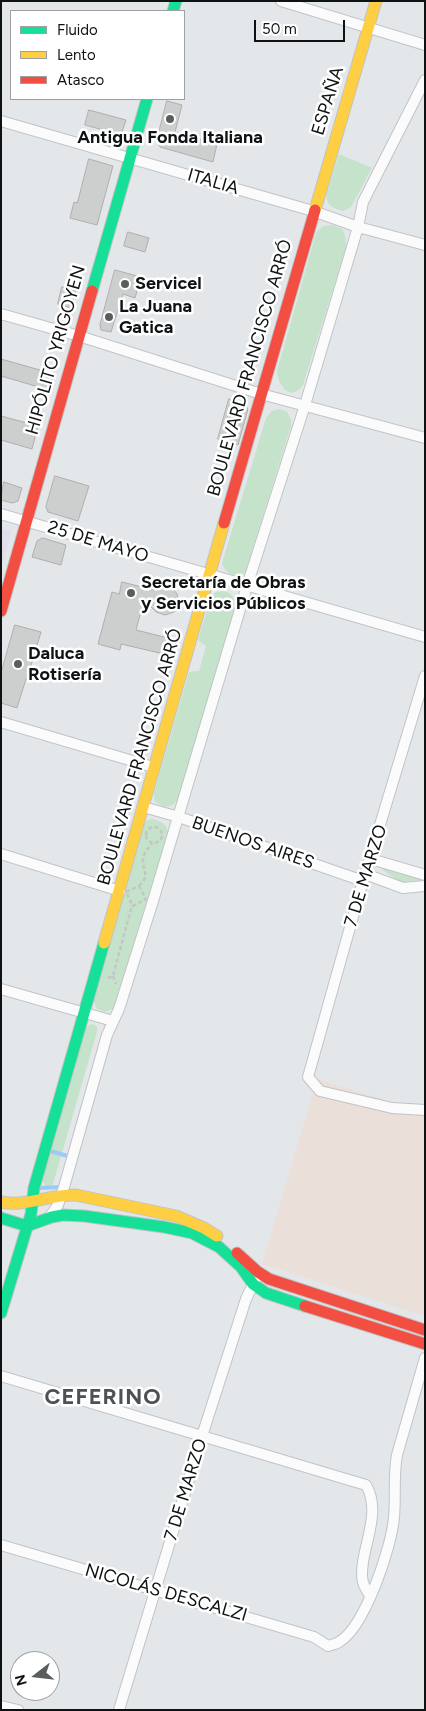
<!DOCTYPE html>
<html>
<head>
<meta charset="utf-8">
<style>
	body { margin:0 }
	#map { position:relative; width:426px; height:1711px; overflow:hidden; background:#e4e7ea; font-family:Figtree,sans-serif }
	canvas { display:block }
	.frame { position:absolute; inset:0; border:2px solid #0f1213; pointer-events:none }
	.legend { position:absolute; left:10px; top:10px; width:175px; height:90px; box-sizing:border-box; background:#fff; border:1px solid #9fa0a1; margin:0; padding:6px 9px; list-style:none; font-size:15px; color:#0f1213 }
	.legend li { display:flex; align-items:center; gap:10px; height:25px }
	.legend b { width:25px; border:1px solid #9fa0a1 }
	.north { position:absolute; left:10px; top:1651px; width:50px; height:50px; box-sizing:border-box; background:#fff; border:1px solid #9fa0a1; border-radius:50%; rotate:254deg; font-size:14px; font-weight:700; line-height:20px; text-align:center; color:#0f1213 }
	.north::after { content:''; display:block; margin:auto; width:18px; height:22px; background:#5a5d5e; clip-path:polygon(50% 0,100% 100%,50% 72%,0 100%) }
	.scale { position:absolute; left:254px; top:20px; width:91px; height:22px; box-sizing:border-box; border:2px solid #0f1213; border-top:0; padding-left:6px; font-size:15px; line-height:18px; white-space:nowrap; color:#0f1213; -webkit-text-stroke:4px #fff; paint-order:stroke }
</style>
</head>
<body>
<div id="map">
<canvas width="426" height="1711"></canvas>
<div class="frame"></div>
<ul class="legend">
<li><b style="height:6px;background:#16e098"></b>Fluido</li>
<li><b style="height:6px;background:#ffcf43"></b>Lento</li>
<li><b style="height:6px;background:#f24e42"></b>Atasco</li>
</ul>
<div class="north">N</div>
<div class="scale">50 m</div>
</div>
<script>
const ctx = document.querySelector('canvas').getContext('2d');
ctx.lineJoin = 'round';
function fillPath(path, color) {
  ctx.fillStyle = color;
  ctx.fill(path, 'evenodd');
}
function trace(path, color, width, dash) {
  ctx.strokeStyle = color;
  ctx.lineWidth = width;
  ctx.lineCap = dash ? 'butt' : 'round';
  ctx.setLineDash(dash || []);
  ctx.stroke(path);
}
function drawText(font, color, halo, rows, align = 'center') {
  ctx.font = font + ' Figtree,sans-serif';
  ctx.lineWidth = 5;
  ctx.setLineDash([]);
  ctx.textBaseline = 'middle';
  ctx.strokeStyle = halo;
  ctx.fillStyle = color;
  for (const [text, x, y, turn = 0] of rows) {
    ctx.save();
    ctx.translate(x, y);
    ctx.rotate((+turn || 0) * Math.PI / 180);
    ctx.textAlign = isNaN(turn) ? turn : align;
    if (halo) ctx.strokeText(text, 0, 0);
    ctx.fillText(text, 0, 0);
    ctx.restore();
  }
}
fillPath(new Path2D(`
	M317,1079l108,33v204l-163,-52z`), '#eadfd9');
fillPath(new Path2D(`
	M1,528l11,3 -9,32 -2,-1z`), '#e2dfed');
fillPath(new Path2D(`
	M339,154l33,14 -21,39 -8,4c-10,-3 -16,-5 -17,-16z
	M332,225l10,4 3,6 1,12 -43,138c-12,17 -25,2 -26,-14l39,-138 7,-7z
	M279,409l8,3 4,7v7l-45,144 -3,5c-11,2 -18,-2 -21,-12l44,-145 6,-7z
	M222,591c9,2 11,4 14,13l-58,196c-8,9 -15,9 -24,0v-7l35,-121 10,-1 7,-25 -8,-6 13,-43 5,-5z
	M152,819c9,3 16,4 16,15l-55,175 -8,3 -8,-3 -4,-10 51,-174 3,-5z
	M380,868l42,12 -22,2z
	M94,1024l3,3v5l-44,152 -3,3h-4l-4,-7 43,-151 4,-4z`), '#c5e2ca');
trace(new Path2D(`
	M47,1150l24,7
	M38,1188l25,-1`), '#9bcaf4', 4);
const building = new Path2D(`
	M167,101l15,4 -7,27 42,12 -4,18 -53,-15 -3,-7z
	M89,110l37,10 -4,12 -4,2 -33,-9z
	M89,159l24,7 -16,59 -27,-7 4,-16 3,1z
	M128,232l21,6 -4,14 -21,-6z
	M115,270l26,7 -6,21 -12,-4 -12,38 -10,-2 -1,-5z
	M62,287l14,4 -5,17 -13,-4z
	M1,359l53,15 -5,16 -48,-14z
	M229,399l15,4 4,6 -10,36 -20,-6z
	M1,416l37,10 -6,23 -31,-9z
	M55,476l34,10 -11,35 -30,-9 -2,-5z
	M4,482l18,6 -4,13 -6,2 -11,-3z
	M43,538l23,7 -5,20 -29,-8 5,-16z
	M122,582l32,8 7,-4h5l8,4 3,4 2,9 -2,5 -3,4 -9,3 -9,-3 -12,-12 -8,30 36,9 -4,16 -47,-11 -1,6 -22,-6 14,-52 7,2z
	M15,625l26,7 -14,47h-1l-9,29 -16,-5v-30z`);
fillPath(building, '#cdcece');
trace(building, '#aeaeaf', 1);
const street = new Path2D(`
	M281,1l144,44
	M1,121l312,90 45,16 67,18
	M1,314l78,22 182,58 164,44
	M1,514l424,123
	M425,676l-62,205 -55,196 12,14 72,17 33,2
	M1,722l152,45
	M143,807l36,10 184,64
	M1,854l119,37
	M371,859l54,16
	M365,874l38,14 22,-2
	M1,989l112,32
	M48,1219l10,-14 6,-18 43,-152 12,-26 34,-108 94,-315 58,-181 53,-178 5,-25 62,-122
	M1,1376l365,109c14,24 1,51 -3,77 -1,7 -2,14 0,20 1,5 5,10 7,14
	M1,1545l313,92 14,9c3,-1 8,-2 11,-4 26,-15 53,-96 55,-125 2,-21 -1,-41 3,-62l28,-97
	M1,1706l17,4
	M119,1710l83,-274 44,-137 10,-21`);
const fast = new Path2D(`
	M173,11l3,-10
	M92,291l55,-192
	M1,1218l26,8 25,-9 11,-2 21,1 80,11 28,6 27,14 22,20 12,17 13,9 39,13
	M1,1313l30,-99 3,-26 70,-245`);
const slow = new Path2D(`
	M315,210l61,-209
	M104,943l120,-420
	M1,1202c26,5 49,-8 75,-7l100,21 28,12 13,8`);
const jam = new Path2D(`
	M224,523l91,-313
	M1,611l91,-320
	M237,1253l21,19 11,7 156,51
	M305,1306l120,38`);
trace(street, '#c1c3c6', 12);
trace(fast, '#c1c3c6', 13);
trace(slow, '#c1c3c6', 13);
trace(jam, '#c1c3c6', 13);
trace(new Path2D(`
	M146 835a8 8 0 1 1 16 0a8 8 0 1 1-16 0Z
	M139,886l7,13 -13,7 -7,-14z
	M139,886c12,-11 3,-16 4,-28 1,-6 6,-10 9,-15
	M113,976l3,8
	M108,978l5,-2 19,-71`), '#c3c6c7', 2.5, [4, 2.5]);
trace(street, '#fbfbfc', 10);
trace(fast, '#16e098', 11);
trace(slow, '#ffcf43', 11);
trace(jam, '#f24e42', 11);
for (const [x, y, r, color] of [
	[170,119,5,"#5a5d5e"],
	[125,284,5,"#5a5d5e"],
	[109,317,5,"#5a5d5e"],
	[131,593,5,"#5a5d5e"],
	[18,664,5,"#5a5d5e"]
]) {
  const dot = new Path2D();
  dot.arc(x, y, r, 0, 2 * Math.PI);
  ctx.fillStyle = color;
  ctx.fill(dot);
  trace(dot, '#fff', 2);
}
drawText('18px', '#0f1213', '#fff', [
	["ESPAÑA",328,101,-73],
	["ITALIA",213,182,16],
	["HIPÓLITO YRIGOYEN",56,350,-74],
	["BOULEVARD FRANCISCO ARRÓ",250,368,-74],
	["25 DE MAYO",98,542,17],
	["BOULEVARD FRANCISCO ARRÓ",140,757,-74],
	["BUENOS AIRES",253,843,19],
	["7 DE MARZO",366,876,-73],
	["7 DE MARZO",186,1490,-73],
	["NICOLÁS DESCALZI",166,1593,16]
]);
drawText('bold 18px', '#0f1213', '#fff', [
	["Antigua Fonda Italiana",170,138,"center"],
	["Servicel",135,284],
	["La Juana",119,307],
	["Gatica",119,328],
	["Secretaría de Obras",141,583],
	["y Servicios Públicos",141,604],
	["Daluca",28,654],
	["Rotisería",28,675]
], 'left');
ctx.letterSpacing = '1px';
drawText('bold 22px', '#4b5155', '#fff', [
	["CEFERINO",103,1398]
]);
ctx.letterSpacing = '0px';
</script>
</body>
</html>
